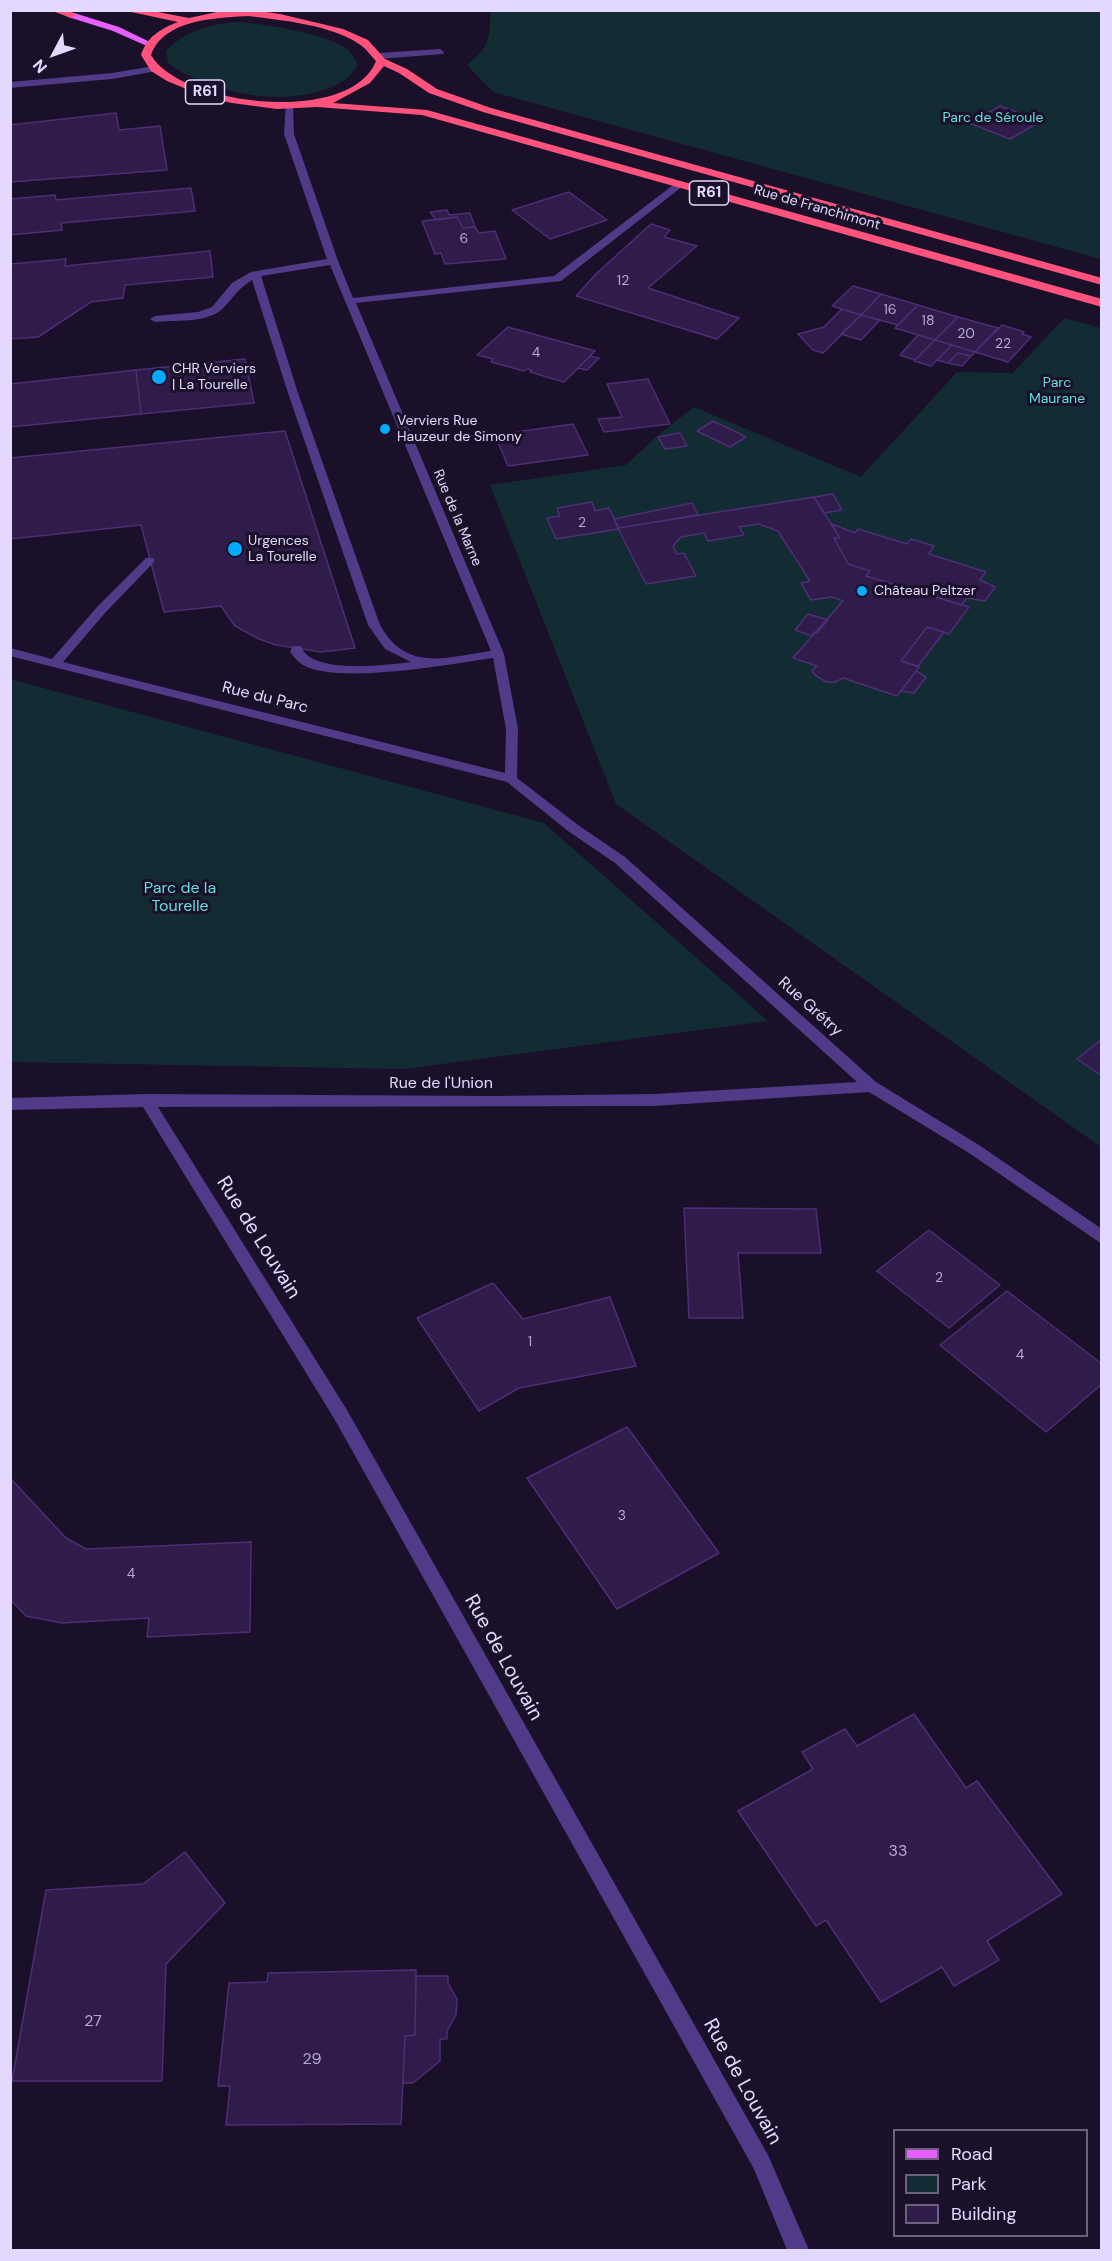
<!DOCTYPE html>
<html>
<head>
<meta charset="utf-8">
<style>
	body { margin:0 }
	#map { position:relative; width:1112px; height:2261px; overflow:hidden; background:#1a1029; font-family:"DM Sans",sans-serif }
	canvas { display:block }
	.frame { position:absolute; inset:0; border:12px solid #e5d8ff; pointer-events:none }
	.legend { position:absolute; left:893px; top:2129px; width:195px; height:108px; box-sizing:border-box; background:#1a1029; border:2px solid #6b607f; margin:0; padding:8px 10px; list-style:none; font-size:18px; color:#e5d8ff }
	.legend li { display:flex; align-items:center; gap:12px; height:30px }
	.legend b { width:30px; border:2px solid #6b607f }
	.north { position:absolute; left:24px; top:24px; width:60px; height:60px; -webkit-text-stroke:4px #1a1029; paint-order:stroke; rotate:229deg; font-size:16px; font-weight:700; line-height:24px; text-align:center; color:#e5d8ff }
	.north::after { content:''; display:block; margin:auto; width:21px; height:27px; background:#e5d8ff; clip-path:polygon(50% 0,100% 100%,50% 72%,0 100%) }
</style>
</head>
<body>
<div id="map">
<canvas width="1112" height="2261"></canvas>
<div class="frame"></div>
<ul class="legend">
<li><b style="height:8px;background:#e85fff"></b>Road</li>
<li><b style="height:16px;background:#132c33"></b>Park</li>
<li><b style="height:16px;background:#301c4a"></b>Building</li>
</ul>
<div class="north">N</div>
</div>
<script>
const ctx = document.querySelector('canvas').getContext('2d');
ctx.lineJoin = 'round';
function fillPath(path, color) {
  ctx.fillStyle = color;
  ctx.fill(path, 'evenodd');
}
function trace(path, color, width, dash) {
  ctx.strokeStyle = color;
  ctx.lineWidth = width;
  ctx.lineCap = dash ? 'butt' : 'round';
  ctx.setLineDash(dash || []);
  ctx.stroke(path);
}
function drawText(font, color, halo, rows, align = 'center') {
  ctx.font = font + ' "DM Sans",sans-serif';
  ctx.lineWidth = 6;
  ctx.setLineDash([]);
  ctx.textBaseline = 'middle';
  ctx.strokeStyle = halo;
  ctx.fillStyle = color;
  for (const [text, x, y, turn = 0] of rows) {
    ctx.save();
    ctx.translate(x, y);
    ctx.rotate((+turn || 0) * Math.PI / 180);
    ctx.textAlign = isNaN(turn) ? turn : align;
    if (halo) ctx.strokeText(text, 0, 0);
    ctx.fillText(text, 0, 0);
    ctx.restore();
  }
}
fillPath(new Path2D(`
	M490,11h611v248l-608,-167 -26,-27c21,-17 24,-26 23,-54z
	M234,22c28,1 91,11 113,27 5,4 8,11 11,16 -4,4 -8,11 -12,14 -48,33 -134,16 -178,-16l-2,-12c21,-21 39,-25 68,-29z
	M1064,318l37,10v819l-485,-343 -126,-319 136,-20 31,-29 37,-29 167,70 96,-105 56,1z
	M10,679l534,144 224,198 -364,48 -393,-7z`), '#132c33');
const building = new Path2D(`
	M1000,106l41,15 -31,18 -41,-16z
	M116,113l3,17 41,-4 7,44 -157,12v-57z
	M191,188l4,23 -134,12 1,7 -52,5v-36l45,-4 1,5z
	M569,192l38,28 -57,19 -38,-29z
	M447,210l2,5 21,-2 5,14 -12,1 -6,-11 -21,3 -6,-8z
	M457,217l6,11 12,-1 4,6 16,-2 11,28 -61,5 -4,-11 -6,1 -13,-33z
	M651,224l19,6 -6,7 33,9 -49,42 91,30 -22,21 -141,-43 21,-23z
	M210,251l3,26 -88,8 -2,13 -32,4 -53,35 -28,2v-75l56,-5 -1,7z
	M853,286l28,8 -20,21 -29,-9z
	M881,294l37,11 -20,20 -37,-10z
	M918,305l40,12 -23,23 -40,-12z
	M842,309l19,6 -38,38 -10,-3 -15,-16 26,-7z
	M861,315l19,5 -19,20 -20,-6z
	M958,317l40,11 -23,24 -40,-12z
	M1002,325l22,7 -2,2 9,3 -23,25 -33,-10z
	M508,327l87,24 -31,31 -34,-10 2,-2 -5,-1 -3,2 -33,-9 2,-3 -16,-4z
	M918,335l17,5 -20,20 -15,-5z
	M935,340l17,5 -21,21 -17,-5z
	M952,345l23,7 -4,4 -13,-3 -10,10 -11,-3z
	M958,353l13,3 -9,10 -14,-3z
	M590,356l9,2 -12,12 -9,-2z
	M245,359l9,44 -113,11 -5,-44z
	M136,370l5,44 -131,13v-43z
	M648,379l22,45 -66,8 -6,-13 24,-2 -15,-33z
	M713,421l17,8 16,8 -16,10 -33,-16z
	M573,424l15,31 -80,11 -13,-31z
	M285,431l70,217 -34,4 -45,-7 -17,-6 -24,-13 -14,-20 -57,6 -23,-87 -131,14v-81z
	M680,433l7,13 -22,3 -7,-12z
	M833,494l9,16 -18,3 -10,-16z
	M814,497l26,41h-6l14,26 22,7 -4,5 103,31 -20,27 -22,-7 -26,34 18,6 -22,29 -54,-18 -8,4h-9l-11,-7 -3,-4 5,-5 -24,-8 50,-57 -11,-4 -21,3 -10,-17 9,-2 -32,-50 -19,-7 -20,3 5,8 -36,6 -4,-8 -23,4 -8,9 4,8 7,-1 12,23 -50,8 -28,-56z
	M592,502l3,9 14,-3 10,21 -63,10 -9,-21 13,-2 -3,-8z
	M692,503l6,12 -80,13 -4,-9z
	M832,524l23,9 3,-4 49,15 4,-5 23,7 -5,8 57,18 -6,8 15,7 -10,14 -18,-3 -6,7 -95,-29 4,-5 -22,-7 -14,-26h6z
	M808,614l20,6 -11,13 -3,-1 -2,4 -17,-6z
	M927,627l17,5 -26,34 -17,-5z
	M916,671l10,6 -12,16 -13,-2z
	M1102,1039v37l-25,-17z
	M684,1208l132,1 5,44h-83l5,65h-54z
	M929,1230l71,55 -51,43 -72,-57z
	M493,1283l30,36 87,-22 26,69 -117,22 -40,23 -62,-93z
	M1007,1291l95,73v20l-56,48 -106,-87z
	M627,1427l92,126 -102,56 -90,-131z
	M10,1478l56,60 20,11 165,-7 -1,90 -103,5 2,-19 -87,5 -36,-7 -16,-17z
	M914,1714l52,74 11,-7 85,113 -75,47 12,19 -45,26 -12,-19 -61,35 -55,-82 -10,6 -78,-115 75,-42 -11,-17 43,-23 12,17z
	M185,1852l40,51 -59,61 -4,117h-150l34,-191 97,-6z
	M416,1970l-1,65 -10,1 -4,88 -175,1 4,-39h-12l11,-103 38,-1 1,-9z
	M416,1976h32v7l9,16 -1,16 -9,16v8h-7v22l-27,22h-10l2,-47 10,-1z`);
fillPath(building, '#301c4a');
trace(building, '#4d2e76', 1.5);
fillPath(new Path2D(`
	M440,49l4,3 -1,2 -65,5 -4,-3 4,-3z
	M154,66l4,3 -1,2 -45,8 -102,9v-6l102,-9z
	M286,104l7,2 1,28 44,127 15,37 201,-22 123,-94h6v4l-122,95 -205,22 148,351 14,75 -1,49 61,47 47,32 251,225 103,63 123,84v15l-133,-91 -100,-61 -215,14 -496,1 189,303 421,745 41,95h-22l-33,-81 -419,-749 -192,-313 -133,3v-12l136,-4 347,2 161,-2 203,-12 -242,-219 -47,-32 -61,-49 -497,-126v-8l42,11 45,-52 49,-49h8v4l-49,51 -42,49 442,111 1,-44 -13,-71c-43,6 -154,27 -190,7 -5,-3 -10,-9 -13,-13l3,-6h8c9,29 85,19 110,16l-26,-13 -17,-24 -80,-232 -36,-113c-15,9 -19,19 -31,30 -15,13 -47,10 -66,12l-5,-3 5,-3 43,-4 14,-5 20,-24 19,-11 76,-13 -43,-125zM330,265l161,386c-45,6 -84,22 -111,-26l-82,-232 -37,-117z`), '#4f3b88');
fillPath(new Path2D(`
	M71,12l48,15 35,17 -7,2 -34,-15 -45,-14v-4z`), '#e85fff');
fillPath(new Path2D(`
	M50,10h17l9,5 -5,3z
	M122,10h25l42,8 28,-6 35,-2 28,4 63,15 25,11 17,19 22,10 30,20 54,19 611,170v7l-619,-173 -54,-19 -30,-20 -15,-7 -14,17 -37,20 94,7 675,189v8l-680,-192 -105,-8 -40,2 -45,-6 -26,-6 -39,-16 -16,-10 -10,-16c6,-18 19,-26 37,-33zM248,16c33,4 84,9 111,28 7,4 12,12 17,17 -25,65 -196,45 -225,-6 13,-36 65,-37 97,-39z`), '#ff537e');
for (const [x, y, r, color] of [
	[159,377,8,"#04acff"],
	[385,429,6,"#04acff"],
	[235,549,8,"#04acff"],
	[862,591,6,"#04acff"]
]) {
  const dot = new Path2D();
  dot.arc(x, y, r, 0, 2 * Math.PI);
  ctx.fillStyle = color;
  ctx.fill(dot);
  trace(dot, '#1a1029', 2);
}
drawText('14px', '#62e1de', '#1a1029', [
	["Parc de Séroule",993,118],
	["Parc",1057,383],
	["Maurane",1057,399]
]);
drawText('14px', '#e5d8ff', '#1a1029', [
	["Rue de Franchimont",817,208,16],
	["Rue de la Marne",457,518,67]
]);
drawText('14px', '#b8a9d2', null, [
	["6",464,239],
	["12",623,281],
	["16",890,310],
	["18",928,321],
	["20",966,334],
	["22",1003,344],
	["4",536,353],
	["2",582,523],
	["2",939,1278],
	["1",530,1342],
	["4",1020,1355],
	["3",622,1516],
	["4",131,1574]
]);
drawText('14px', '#e5d8ff', '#1a1029', [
	["CHR Verviers",172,369],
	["| La Tourelle",172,385],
	["Verviers Rue",397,421],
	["Hauzeur de Simony",397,437],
	["Urgences",248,541],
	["La Tourelle",248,557],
	["Château Peltzer",874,591]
], 'left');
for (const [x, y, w] of [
	[205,92,39],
	[709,193,39]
]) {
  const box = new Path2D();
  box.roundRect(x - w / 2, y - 12, w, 24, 4.5);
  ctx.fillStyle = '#1a1029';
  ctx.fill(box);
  trace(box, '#e5d8ff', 1.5);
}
drawText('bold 15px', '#e5d8ff', null, [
	["R61",205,92],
	["R61",709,193]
]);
drawText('16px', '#e5d8ff', '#1a1029', [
	["Rue du Parc",265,698,14],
	["Rue Grétry",810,1007,42],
	["Rue de l'Union",441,1084]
]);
drawText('16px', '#62e1de', '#1a1029', [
	["Parc de la",180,889],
	["Tourelle",180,907]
]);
drawText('16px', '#b8a9d2', null, [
	["33",898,1852],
	["27",93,2022],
	["29",312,2060]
]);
drawText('20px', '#e5d8ff', '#1a1029', [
	["Rue de Louvain",258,1238,58],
	["Rue de Louvain",503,1658,61],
	["Rue de Louvain",742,2082,61]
]);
</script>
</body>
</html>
